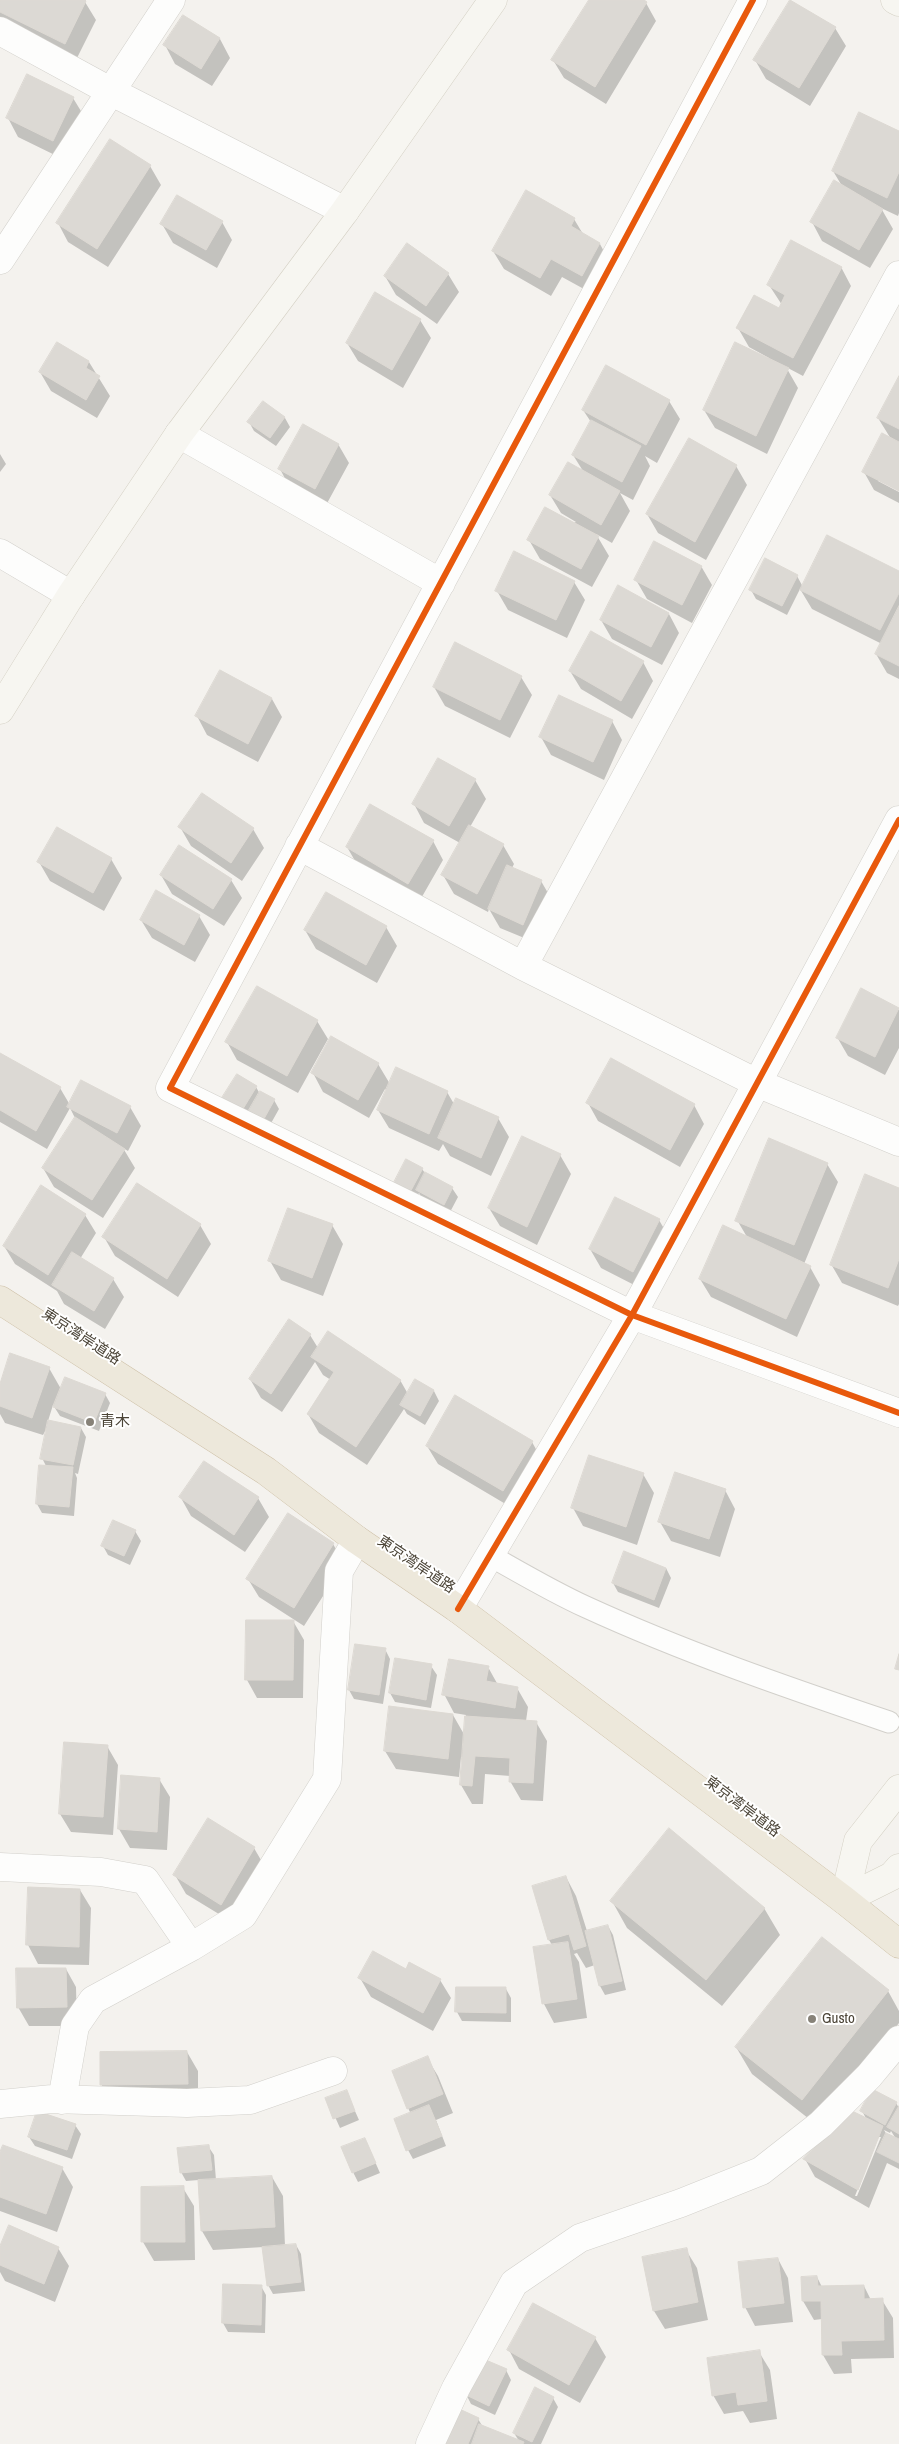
<!DOCTYPE html>
<html>
<head>
<meta charset="utf-8">
<style>
	body { margin:0 }
	canvas { display:block; background:#f4f2ee }
</style>
</head>
<body>
<canvas width="899" height="2444"></canvas>
<script>
const ctx = document.querySelector('canvas').getContext('2d');
ctx.lineJoin = 'round';
function fillPath(path, color) {
  ctx.fillStyle = color;
  ctx.fill(path, 'evenodd');
}
function trace(path, color, width, dash) {
  ctx.strokeStyle = color;
  ctx.lineWidth = width;
  ctx.lineCap = dash ? 'butt' : 'round';
  ctx.setLineDash(dash || []);
  ctx.stroke(path);
}
function drawText(font, color, halo, rows, align = 'center') {
  ctx.font = font + ' "Archivo Narrow","Noto Sans JP",sans-serif';
  ctx.lineWidth = 4;
  ctx.setLineDash([]);
  ctx.textBaseline = 'middle';
  ctx.strokeStyle = halo;
  ctx.fillStyle = color;
  for (const [text, x, y, turn = 0] of rows) {
    ctx.save();
    ctx.translate(x, y);
    ctx.rotate((+turn || 0) * Math.PI / 180);
    ctx.textAlign = isNaN(turn) ? turn : align;
    if (halo) ctx.strokeText(text, 0, 0);
    ctx.fillText(text, 0, 0);
    ctx.restore();
  }
}
fillPath(new Path2D(`
	M0,0h82l3,2 11,18 -21,42 -75,-37z
	M590,0h51l5,3 10,18 -50,83 -42,-26 -11,-18z
	M183,16l37,23 10,19 -18,28 -37,-22 -10,-19z
	M835,28l11,18 -36,60 -44,-27 -11,-19z
	M73,98l11,18 -21,43 -45,-22 -10,-19z
	M899,132v81l-1,3 -17,-8 12,21 -23,39 -48,-27 -10,-19 30,-36 -9,-15z
	M111,141l39,25 11,19 -53,82 -40,-25 -10,-19z
	M574,219l9,15 17,10 10,19 -17,31 -31,-17 -11,19 -47,-27 -11,-18z
	M222,222l10,18 -15,28 -44,-25 -11,-19z
	M841,267l10,19 -48,90 -17,-9 12,21 -31,66 -52,-26 -11,-18 65,-52 -20,-11 -11,-19 42,-18 2,-5 -13,-20z
	M448,274l11,18 -22,32 -41,-29 -11,-19z
	M420,320l11,18 -28,50 -45,-27 -11,-18z
	M89,362l21,34 -13,22 -46,-27 -11,-19z
	M899,378v111l-21,-11v3l21,11v11l-25,-13 -10,-18 27,-33 -13,-21z
	M669,401l11,18 -23,44 -12,-7 5,10 -17,34 -13,-7 10,18 -18,32 -16,-9 13,22 -17,31 -52,-28 -11,-19 47,-18 -15,-9 -11,-18 33,-24 -10,-16 18,-33 -8,-12z
	M263,402l22,16 5,9 -14,19 -22,-15 -5,-9z
	M338,444l11,19 -24,44 -35,-19 -10,-19z
	M0,454l6,10 -6,8z
	M736,466l11,19 -41,75 -48,-27 -11,-19z
	M701,566l11,19 -20,38 -45,-24 -11,-19z
	M899,572v107l-12,-6 -11,-19 6,-10 -70,-35 -12,-20 -13,26 -31,-16 -5,-9 46,-14 6,11z
	M574,582l11,18 -18,38 -59,-28 -11,-19z
	M669,614l10,19 -17,32 -50,-26 -11,-19z
	M643,662l10,19 -21,38 -51,-30 -11,-18z
	M521,677l11,18 -22,43 -65,-32 -11,-19z
	M272,699l10,18 -24,45 -51,-27 -10,-19z
	M612,721l10,19 -18,40 -53,-25 -10,-18z
	M475,780l11,19 -16,28 33,18 11,19 -2,4 29,13 11,19 -18,42 -34,-14 -11,-19 -1,3 -34,-18 -11,-19 17,-32 -36,-20 -10,-19z
	M180,827l73,2 11,19 -22,33 -51,-35z
	M433,841l10,19 -24,42 -61,-36 -11,-19z
	M111,859l11,19 -18,33 -54,-30 -11,-19z
	M161,875l70,5 11,18 -18,28 -52,-32z
	M199,916l11,19 -15,27 -43,-24 -11,-18z
	M386,927l11,19 -20,37 -61,-34 -11,-19z
	M861,990l38,20v38l-14,27 -37,-19 -11,-19z
	M317,1021l11,18 -30,54 -61,-33 -10,-18z
	M0,1055l60,33 10,17 60,2 11,19 -13,25 -5,-3 12,20 -32,50 -49,-31 -11,-19 32,-50 -5,-10 -23,41 -47,-27z
	M378,1064l12,20 57,8 7,12 44,14 11,19 -18,39 -41,-20 -7,-12 -4,7 -50,-23 -11,-18 9,-21h-2l-16,29 -46,-26 -10,-19z
	M256,1087l4,7 14,6 5,9 -14,25 -46,-30z
	M588,1103l106,2 10,19 -24,43 -82,-46z
	M560,1155l11,19 -34,71 -37,-19 -11,-18z
	M827,1164l11,18 -34,82 6,3 10,18 -23,52 -86,-40 -11,-18 47,-42 -10,-17z
	M422,1169l3,4 27,15 6,9 -9,17 -26,-14 -4,-7 -7,13 -15,-7z
	M138,1184l62,41 11,19 -33,53 -63,-41 -11,-19z
	M899,1189v115l-1,2 -56,-23 -11,-19z
	M85,1215l11,18 -16,26 33,20 11,18 -19,32 -41,-25 -7,-13 -42,-27 -11,-18z
	M659,1220l11,19 -26,51 -43,-22 -11,-19z
	M332,1225l11,19 -20,52 -42,-16 -11,-19z
	M310,1335l8,13 82,32 8,14 8,-13 18,10 5,10 -14,24 -18,-11 -3,-5 -37,56 -48,-32 -11,-19 23,-34 -8,-5 -8,-13 -33,50 -21,-14 -11,-19z
	M49,1368l12,21 44,5 5,9 -11,28 -39,-15 -7,-11 -5,16 33,7 5,9 -8,37 -3,-1 2,5 -3,38 -32,-3 -5,-9 3,-38h6l-4,-8 6,-32 -5,9 -38,-12 -5,-9v-27z
	M532,1442l10,18 -28,49 -76,-45 -11,-18z
	M643,1474l11,19 -17,52 -54,-19 -10,-18z
	M725,1490l10,19 -15,48 -49,-16 -11,-19z
	M181,1498h77l11,19 -24,35 -54,-36z
	M135,1531l6,10 -11,24 -22,-10 -5,-9z
	M333,1544l11,19 -40,63 -45,-29 -11,-18z
	M666,1568l5,10 -12,30 -41,-16 -5,-9z
	M293,1621l11,19 -1,58h-46l-10,-18z
	M385,1649l5,10 -7,45 -29,-5 -5,-9z
	M431,1666l6,9 -6,33 -36,-6 -5,-9z
	M488,1667l10,18 19,3 11,19 -2,14 10,1 11,19 -4,60 -22,-1 -11,-19v-5l-25,-2 -2,30h-11l-11,-19 2,-28h-2l-2,20 -63,-8 -11,-18 68,-36 12,21 1,-21 -12,-2 -10,-19z
	M107,1746l11,19 -5,70 -42,-3 -11,-18z
	M123,1777l36,2 11,18 -3,53 -37,-2 -11,-19z
	M208,1820l46,28 11,19 -33,55 -46,-28 -11,-19z
	M566,1877l10,19 11,35 21,-5 5,9 13,55 -21,5 -5,-9 -5,-21 -9,3 -9,-15 -3,1 5,8 8,56 -33,5 -10,-19 -9,-56 17,-3 -3,-5z
	M29,1888l51,2 11,18 -2,57 -51,-1 -10,-19z
	M612,1901l152,7 16,27 -58,71 -95,-78z
	M66,1969l10,18 1,39h-48l-11,-19z
	M407,1970l33,10 11,18 -18,33 -62,-34 -11,-19z
	M506,1989l5,9v24l-49,-1 -5,-9z
	M888,1991l11,20v12l-81,103 -66,-52 -16,-27z
	M187,2052l11,19v32h-86l-11,-19z
	M427,2058l11,18 15,37 -17,7 10,26 -33,13 -5,-9 3,-36 -3,-6z
	M346,2091l13,29 -19,8 -13,-29z
	M896,2103l3,5v61l-12,-6 -18,45 -54,-31 -10,-18 62,-39 -5,-9zM884,2130l6,3 1,-2 5,8 -9,-4zM878,2137h3l-24,59h-2z
	M75,2125l6,9 -9,25 -37,-13 -6,-9z
	M365,2139l15,34 -22,9 -5,-10z
	M208,2146l6,9 2,25 56,-3 11,19 2,50 11,-1 5,9 4,37 -32,3 -5,-9 -4,-38 -51,3 -11,-19 -3,-51 -13,1 -5,-9z
	M0,2155l62,13 11,19 -16,45 -57,-21z
	M142,2188h41l11,18 1,54 -41,1 -11,-19z
	M58,2248l11,18 -14,36 -50,-21 -5,-9v-23z
	M686,2250l11,18 11,52 -43,9 -11,-18z
	M778,2259l10,19 5,44 -38,4 -10,-19z
	M817,2277l5,10 42,-1 7,14h11l11,18 1,40 -43,1 1,14 -18,1 -11,-19 -1,-36 -8,1 -11,-19z
	M261,2286l5,9 -1,38 -37,-1 -5,-9z
	M595,2338l11,19 -26,46 -61,-34 -10,-19z
	M759,2352l11,18 7,49 -27,4 -7,-12 -19,3 -11,-19z
	M506,2370l5,10 -16,35 -24,-11 -5,-10z
	M553,2398l5,9 -17,37h-100l37,-25 5,8 36,14 -5,-8z`), '#0003');
const building = new Path2D(`
	M0,0h85l1,1 -21,43 -65,-32z
	M589,0h55l3,2 -52,85 -44,-27z
	M790,0l46,27 -37,61 -46,-28z
	M183,15l37,23 -19,31 -38,-24z
	M27,74l47,23 -21,44 -47,-23z
	M859,112l40,19v41l-12,26 -55,-27z
	M110,139l41,26 -54,84 -41,-26z
	M834,180l49,29 -24,41 -49,-28z
	M526,190l49,28 -4,8 29,17 -18,33 -31,-17 -11,19 -48,-27z
	M177,195l46,26 -17,29 -46,-26z
	M791,240l51,27 -49,91 -57,-30 18,-33 25,13 6,-13 -18,-10z
	M407,243l42,30 -23,33 -42,-30z
	M375,292l46,27 -29,51 -46,-27z
	M57,342l32,19 -3,7 14,8 -14,24 -47,-28z
	M735,342l54,26 -33,68 -53,-26z
	M606,365l64,35 -24,45 -64,-35z
	M899,376v53l-22,-11z
	M263,401l22,16 -15,21 -23,-16z
	M591,420l50,26 -19,36 -50,-27z
	M303,424l36,20 -24,45 -37,-20z
	M882,433l17,9v49l-37,-19z
	M689,438l48,27 -42,77 -49,-28z
	M568,462l52,29 -19,34 -52,-30z
	M545,507l54,29 -18,33 -54,-29z
	M827,535l72,36v22l-19,37 -80,-40z
	M654,541l48,25 -20,39 -48,-25z
	M514,551l61,30 -19,39 -61,-29z
	M765,558l33,17 -16,31 -33,-16z
	M618,585l51,28 -18,34 -51,-27z
	M899,606v60l-24,-12z
	M591,631l53,30 -23,40 -52,-30z
	M455,642l67,34 -22,44 -67,-33z
	M220,670l52,28 -24,46 -53,-28z
	M559,695l54,25 -20,42 -54,-25z
	M438,758l38,21 -27,47 -37,-22z
	M202,793l52,35 -23,35 -53,-36z
	M370,804l64,36 -26,44 -62,-37z
	M469,825l35,19 -27,50 -36,-19z
	M57,827l55,31 -19,35 -56,-31z
	M179,845l53,34 -19,30 -53,-34z
	M507,865l35,15 -19,45 -35,-16z
	M156,890l44,25 -16,30 -44,-25z
	M326,892l61,34 -21,39 -62,-35z
	M257,986l61,34 -31,56 -62,-34z
	M861,988l38,20 -24,49 -39,-19z
	M331,1036l48,27 -21,37 -47,-27z
	M0,1053l61,34 -25,44 -36,-21z
	M611,1058l84,46 -25,46 -84,-47z
	M396,1067l52,24 -19,43 -52,-24z
	M237,1074l20,12 -19,31 -20,-13z
	M81,1080l50,26 -14,27 -50,-26z
	M260,1091l15,8 -15,27 -15,-9z
	M456,1098l43,19 -18,41 -43,-20z
	M75,1117l50,32 -33,51 -50,-32z
	M522,1136l39,18 -34,73 -39,-19z
	M769,1138l59,25 -34,82 -59,-24z
	M406,1159l17,9 -16,30 -17,-8z
	M425,1172l28,15 -9,18 -28,-15z
	M865,1174l34,14v71l-11,29 -58,-23z
	M137,1183l64,41 -34,55 -65,-42z
	M41,1185l45,29 -38,61 -45,-29z
	M615,1197l45,22 -27,53 -44,-23z
	M288,1208l45,16 -21,54 -44,-17z
	M723,1225l88,41 -25,53 -87,-40z
	M72,1252l42,26 -20,33 -42,-26z
	M289,1319l22,15 -40,60 -22,-15z
	M328,1331l73,49 -45,67 -49,-33 27,-42 -23,-15z
	M10,1353l40,14 -18,51 -32,-12v-22z
	M65,1377l41,16 -12,30 -41,-16z
	M415,1379l19,11 -14,26 -20,-11z
	M455,1395l78,46 -30,50 -77,-45z
	M48,1420l33,7 -8,38 -33,-6z
	M589,1455l55,18 -18,54 -55,-19z
	M204,1461l55,36 -25,38 -55,-38z
	M39,1465l34,2 -4,40 -33,-3z
	M675,1472l51,17 -17,50 -51,-17z
	M288,1513l46,30 -40,65 -48,-29z
	M113,1520l23,10 -12,26 -23,-10z
	M624,1551l42,17 -12,32 -42,-17z
	M246,1620h48l-1,60h-48z
	M355,1644l31,4 -7,47 -31,-5z
	M899,1654v16l-4,-1z
	M395,1658l37,6 -6,36 -37,-7z
	M449,1659l40,7 -3,15 32,6 -3,21 -73,-13z
	M389,1706l64,8 -5,45 -64,-8z
	M465,1716l72,5 -4,62 -24,-1 1,-24 -35,-2 -3,30 -12,-1z
	M64,1742l44,3 -5,72 -44,-3z
	M121,1775l39,3 -3,54 -39,-3z
	M208,1818l47,29 -34,58 -48,-30z
	M669,1828l96,80 -59,72 -96,-79z
	M566,1876l20,70 -12,4 -5,-16 -21,6 -16,-54z
	M28,1887l52,2 -1,58 -53,-2z
	M608,1925l14,56 -23,5 -14,-55z
	M822,1937l67,53 -87,110 -67,-53z
	M568,1942l9,57 -35,5 -9,-57z
	M373,1951l33,18 3,-7 32,17 -18,34 -65,-35z
	M16,1968h50l1,39 -50,1z
	M456,1987h50v26l-51,-1z
	M187,2051l1,33 -88,1v-33z
	M428,2056l15,38 -36,15 -15,-38z
	M872,2089l25,13 -12,23 -25,-14z
	M347,2090l8,21 -22,8 -8,-21z
	M429,2105l13,31 -36,15 -12,-32z
	M899,2106v28l-12,-7z
	M850,2110l33,16 -25,64 -55,-31z
	M37,2111l39,13 -9,26 -39,-13z
	M886,2133l13,6v24l-22,-11z
	M365,2138l11,25 -24,10 -11,-26z
	M3,2145l60,22 -17,47 -46,-17v-45z
	M209,2145l3,25 -32,3 -3,-25z
	M272,2176l3,51 -74,4 -3,-51z
	M184,2186l1,56h-44v-55z
	M9,2225l50,22 -15,37 -44,-19v-19z
	M296,2244l5,38 -34,4 -5,-39z
	M687,2248l11,54 -45,9 -11,-54z
	M778,2258l6,45 -41,5 -5,-46z
	M817,2276l1,10 46,-1v14l19,-1 1,42 -43,1 1,14h-20l-1,-54h-19l-1,-24z
	M223,2284l39,1 -1,40 -39,-2z
	M533,2303l63,34 -27,48 -62,-35z
	M760,2350l7,51 -29,4 -2,-13 -24,4 -5,-38z
	M481,2358l26,11 -18,37 -25,-12z
	M535,2387l19,10 -22,45 -19,-9z
	M455,2407l24,11 -11,26h-29z
	M479,2424l45,18 -1,2h-51z`);
fillPath(building, '#dcd9d4');
trace(building, '#ddd9d3', 1);
const lane = new Path2D(`
	M489,1555c32,18 64,37 97,52 98,45 200,80 303,115`);
const street = new Path2D(`
	M753,0l-583,1088 462,227 267,98
	M0,31l110,60 235,120
	M0,260l171,-260
	M179,434l262,149
	M0,553l71,42
	M299,846l224,120 234,117 142,59
	M523,966l376,-691
	M458,1609l174,-294 267,-495
	M0,1867l101,5 44,8 46,67
	M62,2100l13,-74 18,-26 98,-53 52,-32 84,-136 12,-208 18,-31
	M0,2104l52,-5 135,4 63,-3 83,-29
	M430,2444l26,-56 58,-105 66,-45 101,-35 80,-32 60,-47 48,-48 30,-36`);
const secondary = new Path2D(`
	M895,0l4,2
	M0,710l71,-115 108,-161 166,-223 148,-211
	M844,1900l14,-59 41,-52
	M844,1900l48,-24 7,-8`);
const highway = new Path2D(`
	M0,1300l266,171 91,69 101,69 386,291 55,44`);
trace(lane, '#d2d0cb', 23);
trace(street, '#d2d0cb', 29);
trace(secondary, '#d4d0c4', 29);
trace(highway, '#cec0a8', 29);
trace(lane, '#fdfdfc', 21);
trace(street, '#fdfdfc', 28);
trace(secondary, '#f7f6f1', 28);
trace(highway, '#ede8db', 28);
trace(new Path2D(`
	M753,0l-583,1088 462,227 267,98
	M458,1609l174,-294 267,-495`), '#e8590c', 6);
for (const [x, y, r, color] of [
	[90,1422,5,"#878278"],
	[812,2019,5,"#878278"]
]) {
  const dot = new Path2D();
  dot.arc(x, y, r, 0, 2 * Math.PI);
  ctx.fillStyle = color;
  ctx.fill(dot);
  trace(dot, '#fff', 2);
}
drawText('15px', '#4c4538', '#fff', [
	["東京湾岸道路",81,1337,33],
	["東京湾岸道路",416,1565,34],
	["東京湾岸道路",742,1807,37]
]);
drawText('15px', '#4c4538', '#fff', [
	["青木",100,1422],
	["Gusto",822,2019]
], 'left');
</script>
</body>
</html>
